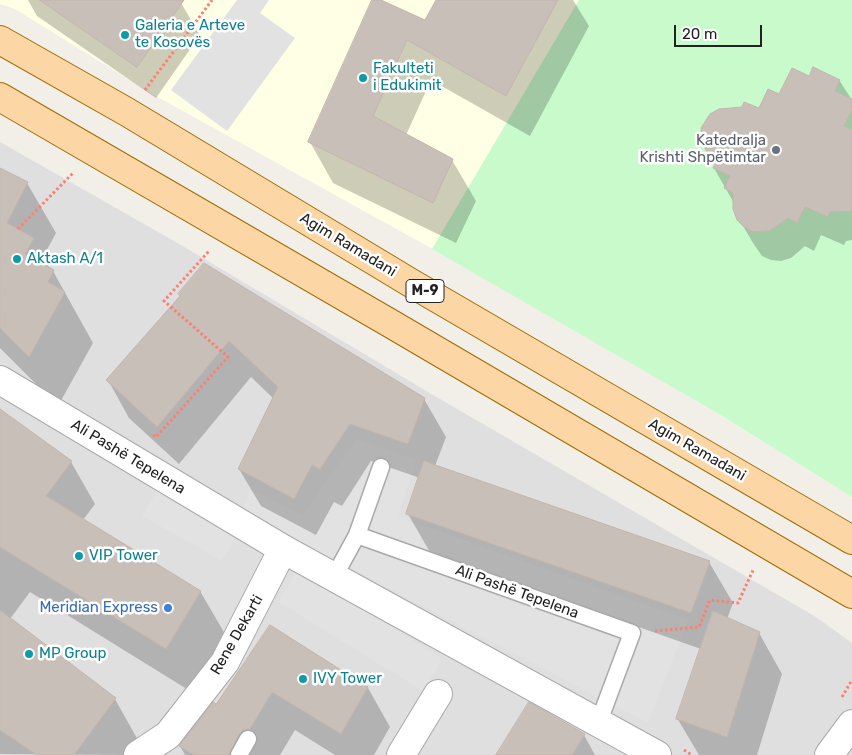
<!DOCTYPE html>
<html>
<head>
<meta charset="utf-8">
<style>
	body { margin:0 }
	#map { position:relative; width:852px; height:755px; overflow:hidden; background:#f2efe9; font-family:Rubik,sans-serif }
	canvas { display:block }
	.scale { position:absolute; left:674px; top:25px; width:88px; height:22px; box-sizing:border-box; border:2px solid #222; border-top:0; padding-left:6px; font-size:15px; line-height:18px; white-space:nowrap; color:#222; -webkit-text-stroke:4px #fff; paint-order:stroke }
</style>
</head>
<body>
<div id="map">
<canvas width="852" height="755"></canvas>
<div class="scale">20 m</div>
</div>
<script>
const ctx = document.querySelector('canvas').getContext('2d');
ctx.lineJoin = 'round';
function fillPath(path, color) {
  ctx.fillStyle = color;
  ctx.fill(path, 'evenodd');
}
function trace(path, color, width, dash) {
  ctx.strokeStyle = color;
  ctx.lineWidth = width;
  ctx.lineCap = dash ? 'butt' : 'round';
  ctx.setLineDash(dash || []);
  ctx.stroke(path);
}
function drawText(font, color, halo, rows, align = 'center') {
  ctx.font = font + ' Rubik,sans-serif';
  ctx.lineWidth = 5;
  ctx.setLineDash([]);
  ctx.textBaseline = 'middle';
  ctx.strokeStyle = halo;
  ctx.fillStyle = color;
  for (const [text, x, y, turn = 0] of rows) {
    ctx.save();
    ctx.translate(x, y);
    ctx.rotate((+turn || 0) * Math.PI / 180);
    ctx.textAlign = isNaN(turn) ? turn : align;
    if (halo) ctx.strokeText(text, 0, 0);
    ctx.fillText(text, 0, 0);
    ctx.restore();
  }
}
fillPath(new Path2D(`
	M0,142l181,103 259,154 376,218 36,26v112h-852z`), '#e0dfdf');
fillPath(new Path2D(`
	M0,0h852v497l-133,-83 -261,-151 -304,-168 -139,-86 -15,-5z`), '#ffffe5');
fillPath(new Path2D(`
	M579,0h273v497l-133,-83 -287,-165z`), '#c8facc');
fillPath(new Path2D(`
	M237,0h32l-9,13 35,25 -68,93 -56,-41z
	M356,439l60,21 -18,57 290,103 -40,103 -406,-211 8,-22 53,26z
	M161,484l78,48 -17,29 -80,-45z
	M298,569l145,90 -20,32 -145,-89z`), '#e2e2e2');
fillPath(new Path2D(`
	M28,0h148l5,3 19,32 -44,63 -119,-82z
	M373,0h5l48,22 11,-22h136l16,26 -59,110 -99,-56 -25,55 46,25 24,41 -20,42 -123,-60 -23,-41z
	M810,77l29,3 13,20v140l-6,1 -2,4 -23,-10 -7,16 -9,-5 -14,12 -10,3 -10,-1 -9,-4 -9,-13 -17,-29 -1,-9 -21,-37 45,-58z
	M0,170l27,13 29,50 -13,24 7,12 3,2 40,72 -35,63 -58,-58z
	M181,296l243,103 22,38 -11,29 274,96 24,41 -6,16 32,14 23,41 -25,81h-58l-22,-37 24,-69 -270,-95 -23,-40 12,-36 -49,-17 -29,45 -8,-4 -18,33 -55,-29 -22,-37 35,-70 -23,-22 -72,87 -50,-46 -21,-38z
	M0,411l71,51 24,42 -12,16 117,71 25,43 -35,57 -160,-99 -20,27 105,80 24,43 -10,13 -129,-1z
	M270,627l98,61 22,39 -16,28h-39l-40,-25 -15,25h-95l-5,-9 36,-41z
	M584,735l11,20h-93z`), '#0003');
const building = new Path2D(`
	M40,0h144l-47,67z
	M372,0h9l44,20 11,-20h122l-52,96 -99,-56 -34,76 80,43 -20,44 -125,-61z
	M813,67l27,13 -5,11 17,8v11l-8,16 8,4v81l-22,1 -2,5 -23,-10 -8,16 -9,-5 -19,13 -16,1 -9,-5 -7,-7 -4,-11v-16l-9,-5 6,-12 -17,-8 2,-4 -13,-20 -1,-16 9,-14 9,-5 23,-2 2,-5 15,6 9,-19 11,5 13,-26 17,8z
	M0,168l28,14 -21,41 27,15 -9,16 29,16 -6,12 17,10 -36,65 -29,-29z
	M204,263l221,135 -17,46 -58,-20 -30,45 -8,-4 -18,34 -56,-30 40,-82 -49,-46 -72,86 -51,-47 74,-84 -2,-2z
	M0,409l72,52 -26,35 155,95 -35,58 -166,-102z
	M424,461l286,100 -19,52 -285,-99z
	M0,610l116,88 -42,57h-37l-37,-25z
	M713,611l47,21 -33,105 -51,-18z
	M270,625l98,62 -27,47 -69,-42 -22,37 -7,1 -4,4 -10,21h-35l-15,-9 34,-44 3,2z
	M529,702l56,32 -13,21h-76z`);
fillPath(building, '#c7bfb8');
trace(building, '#c4b6ab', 1);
const service = new Path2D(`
	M357,535l24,-68
	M334,577l23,-42 275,98 -34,91
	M239,755l9,-16`);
const minor = new Path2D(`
	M138,755l30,-20 57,-73 58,-113
	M401,755l37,-61`);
const tertiary = new Path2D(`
	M0,380l283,169 374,206
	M829,755l23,-31`);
const primary = new Path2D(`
	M0,40l127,72 284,171 441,257
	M0,97l388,225 464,272`);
trace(service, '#a9a9a9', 19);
trace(minor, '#a9a9a9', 30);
trace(tertiary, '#a9a9a9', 30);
trace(primary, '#a06b00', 30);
trace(new Path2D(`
	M145,90l67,-90
	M18,229l56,-57
	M153,435l3,2 72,-80 -64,-56 45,-50
	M655,631l44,-4 11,-27 28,3 16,-35
	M842,697l10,-17
	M684,750l8,5`), '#fa8072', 3, [2.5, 2.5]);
trace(service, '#fff', 16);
trace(minor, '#fff', 28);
trace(tertiary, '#fff', 28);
trace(primary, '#fcd6a4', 28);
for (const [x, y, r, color] of [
	[125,35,5,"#0f9aa8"],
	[363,78,5,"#0f9aa8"],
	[776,150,5,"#6b7280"],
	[17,259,5,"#0f9aa8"],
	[79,556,5,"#0f9aa8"],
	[168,608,5,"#3f7fe0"],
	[29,654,5,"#0f9aa8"],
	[303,679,5,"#0f9aa8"]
]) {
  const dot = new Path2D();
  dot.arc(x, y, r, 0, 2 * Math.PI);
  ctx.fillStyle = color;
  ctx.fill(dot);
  trace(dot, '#fff', 2);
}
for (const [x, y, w] of [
	[425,291,38]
]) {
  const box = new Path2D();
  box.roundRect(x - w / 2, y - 11.5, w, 23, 4);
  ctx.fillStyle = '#fff';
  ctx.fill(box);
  trace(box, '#222', 1);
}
drawText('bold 14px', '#222', null, [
	["M-9",425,291]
]);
drawText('15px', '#0d838f', '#fff', [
	["Galeria e Arteve",135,26],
	["te Kosovës",135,43],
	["Fakulteti",373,69],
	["i Edukimit",373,86],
	["Aktash A/1",27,259],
	["VIP Tower",89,556],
	["MP Group",39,654],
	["IVY Tower",313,679]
], 'left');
drawText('15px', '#5b616d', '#fff', [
	["Katedralja",766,141],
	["Krishti Shpëtimtar",766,158]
], 'right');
drawText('15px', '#222', '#fff', [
	["Agim Ramadani",348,245,31],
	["Agim Ramadani",697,450,30],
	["Ali Pashë Tepelena",128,457,31],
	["Ali Pashë Tepelena",517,592,20],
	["Rene Dekarti",237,635,-60]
]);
drawText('15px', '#366cbe', '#fff', [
	["Meridian Express",158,608]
], 'right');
</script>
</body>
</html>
